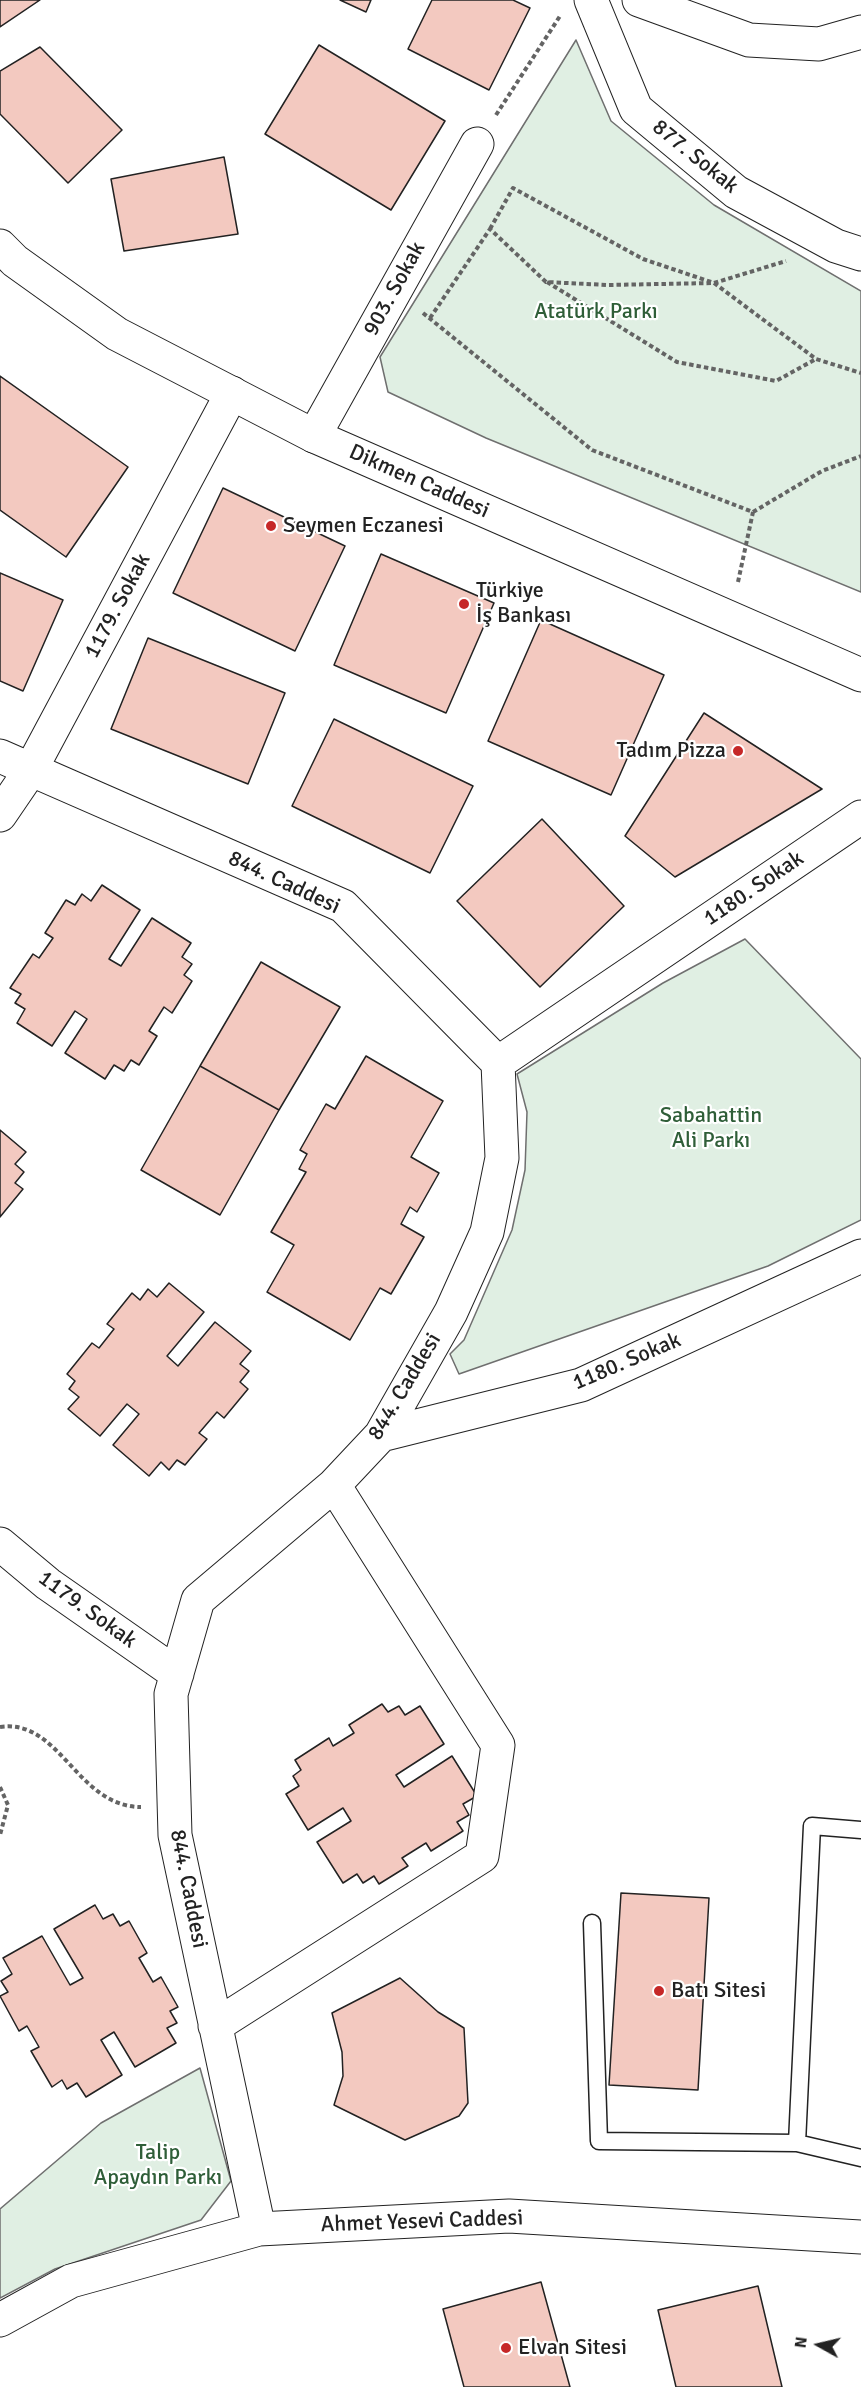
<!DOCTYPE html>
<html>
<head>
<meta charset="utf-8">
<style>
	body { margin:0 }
	#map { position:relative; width:861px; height:2387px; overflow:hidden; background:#fff; font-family:Signika,sans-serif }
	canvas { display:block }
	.north { position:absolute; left:789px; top:2315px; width:60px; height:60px; -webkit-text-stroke:4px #fff; paint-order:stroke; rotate:278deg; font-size:16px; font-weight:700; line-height:24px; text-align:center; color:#222 }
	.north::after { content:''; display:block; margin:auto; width:21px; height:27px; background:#222; clip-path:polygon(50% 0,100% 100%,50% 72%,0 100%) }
</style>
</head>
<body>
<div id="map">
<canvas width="861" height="2387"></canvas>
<div class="north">N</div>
</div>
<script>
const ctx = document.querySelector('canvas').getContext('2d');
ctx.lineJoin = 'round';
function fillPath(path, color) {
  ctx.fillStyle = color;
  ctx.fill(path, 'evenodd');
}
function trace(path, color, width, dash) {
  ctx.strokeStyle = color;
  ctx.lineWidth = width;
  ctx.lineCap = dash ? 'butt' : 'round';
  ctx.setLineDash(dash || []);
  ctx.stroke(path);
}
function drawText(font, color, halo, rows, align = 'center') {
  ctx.font = font + ' Signika,sans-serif';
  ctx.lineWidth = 4.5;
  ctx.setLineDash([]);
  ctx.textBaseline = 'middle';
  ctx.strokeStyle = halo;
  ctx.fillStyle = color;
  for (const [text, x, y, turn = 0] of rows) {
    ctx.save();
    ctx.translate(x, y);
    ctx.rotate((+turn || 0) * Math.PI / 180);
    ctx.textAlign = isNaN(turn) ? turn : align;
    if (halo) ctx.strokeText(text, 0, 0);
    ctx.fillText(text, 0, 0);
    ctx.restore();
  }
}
const green = new Path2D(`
	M576,40l35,81 103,84 147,86v301l-375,-154 -98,-46 -8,-35z
	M745,939l116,120v161l-93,46 -309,108 -9,-20 14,-14 48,-110 13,-60 2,-58 -10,-38 146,-91z
	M200,2068l31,113 -30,39 -146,49 -55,29v-89l101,-86z`);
fillPath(green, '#e0efe3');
trace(green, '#6f6f6f', 1.5);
const building = new Path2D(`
	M0,0h40l-40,27z
	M340,0h31l-5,12z
	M432,0h81l17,8 -41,82 -81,-41z
	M319,45l126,76 -54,89 -126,-76z
	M40,47l82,83 -54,53 -68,-69v-43z
	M224,157l14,77 -114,17 -13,-72z
	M0,376l128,91 -62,90 -66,-47z
	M223,488l122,58 -50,105 -122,-58z
	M381,554l113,49 -48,110 -112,-48z
	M0,573l63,27 -40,91 -23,-10z
	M541,620l123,55 -53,120 -123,-54z
	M148,638l137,55 -37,91 -137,-55z
	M704,713l118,76 -147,88 -50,-41z
	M334,719l139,67 -43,87 -138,-67z
	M542,819l82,87 -84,81 -83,-86z
	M102,885l38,25 -31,49 12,7 31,-48 39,25 -9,14 10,7 -8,11 8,6 -20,32 -8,-6 -15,24 8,5 -18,29 -8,-5 -7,11 -10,-6 -9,14 -40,-26 22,-34 -12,-8 -23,35 -35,-23 8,-14 -10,-6 6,-9 -11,-6 23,-34 6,4 14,-20 -8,-5 21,-33 9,5 7,-11 9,7z
	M261,962l79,45 -61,103 -79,-44z
	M366,1056l77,45 -32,56 28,16 -22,39 -7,-5 -9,17 23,13 -33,57 -11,-6 -30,52 -83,-48 27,-47 -23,-13 35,-60 -7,-3 8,-15 -7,-4 26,-46 9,5z
	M200,1066l79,44 -59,105 -79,-45z
	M0,1130l26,22 -11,12 9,8 -9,11 8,6 -23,28z
	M169,1283l35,29 -37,44 11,10 37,-44 36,29 -11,13 9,7 -9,11 8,7 -24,29 -7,-6 -18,21 8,6 -22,26 -8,-5 -8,10 -8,-8 -12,14 -36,-31 26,-31 -12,-10 -27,32 -32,-27 11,-12 -10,-8 6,-8 -8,-7 25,-31 7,5 15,-19 -7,-5 25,-31 8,7 8,-11 9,8z
	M382,1704l6,8 11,-6 6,9 15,-9 24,38 -48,31 8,12 48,-31 25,40 -14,8 6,11 -12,7 6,9 -32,20 -5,-8 -24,15 6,8 -29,18 -5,-8 -11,7 -6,-9 -14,9 -26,-41 34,-21 -8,-13 -35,22 -22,-36 13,-8 -6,-10 8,-6 -6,-10 34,-22 4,8 21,-13 -5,-8z
	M621,1893l88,5 -11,192 -89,-5z
	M95,1905l8,14 10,-5 7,12 9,-5 18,32 -8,5 14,24 8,-5 17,30 -8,4 7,12 -10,5 9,15 -41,24 -21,-35 -13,8 21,35 -36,22 -9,-14 -10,6 -5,-9 -10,7 -21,-36 8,-4 -12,-21 -8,5 -19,-35 8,-4 -7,-11 11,-7 -9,-16 39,-22 28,49 13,-7 -29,-49z
	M400,1978l38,34 26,16 4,75 -9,13 -54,24 -71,-35 9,-29 -1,-24 -10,-39z
	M541,2282l29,105h-106l-21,-78z
	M758,2286l24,101h-106l-18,-77z`);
fillPath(building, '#f3c9c0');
trace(building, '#222', 1.5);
const service = new Path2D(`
	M592,1923l7,218 198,2 64,15
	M797,2143l15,-317 49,4`);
const minor = new Path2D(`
	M591,0l45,109 100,83 100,54 25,8
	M639,0l110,40 70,4 42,-12
	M314,436l163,-292
	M0,756l343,150 155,157 4,95 -15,74 -36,80 -70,123 -47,50 -136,115 -27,94 4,141 84,394
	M0,815l30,-44 202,-378
	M498,1063l363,-246
	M381,1435l200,-50 280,-129
	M0,1544l48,40 129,90
	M215,2026l267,-170 16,-111 -164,-260
	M0,2320l71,-39 188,-52 250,-13 352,21`);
const primary = new Path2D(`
	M0,246l15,15 102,73 197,102 547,239`);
trace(service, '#222', 19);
trace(minor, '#222', 35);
trace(primary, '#222', 35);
trace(new Path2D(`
	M496,115l64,-99
	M490,229l23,-41 130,71 71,24 72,-22
	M547,282l130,80 99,19 40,-22
	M423,313l169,137 161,62 69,-41 39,-15
	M430,318l60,-89 56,53 61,3 107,-2 102,76 45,14
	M738,582l15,-70
	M0,1727c60,-9 77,80 141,80
	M0,1787l8,18 -8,30`), '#646464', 4, [4.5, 3]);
trace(service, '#fff', 16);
trace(minor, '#fff', 33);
trace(primary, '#fff', 33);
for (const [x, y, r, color] of [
	[271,526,6,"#c62828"],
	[464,604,6,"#c62828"],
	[738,751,6,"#c62828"],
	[659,1991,6,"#c62828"],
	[506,2348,6,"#c62828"]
]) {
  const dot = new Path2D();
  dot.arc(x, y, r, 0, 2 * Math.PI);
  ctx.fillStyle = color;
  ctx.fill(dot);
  trace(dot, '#fff', 2);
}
drawText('22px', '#222', '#fff', [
	["877. Sokak",695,157,39],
	["903. Sokak",395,289,-61],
	["Dikmen Caddesi",419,482,24],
	["1179. Sokak",118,606,-62],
	["844. Caddesi",284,883,25],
	["1180. Sokak",754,889,-34],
	["1180. Sokak",627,1362,-23],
	["844. Caddesi",405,1387,-59],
	["1179. Sokak",87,1610,36],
	["844. Caddesi",188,1889,79],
	["Ahmet Yesevi Caddesi",422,2222,-2]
]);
drawText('22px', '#2f5e38', '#fff', [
	["Atatürk Parkı",596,312],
	["Sabahattin",711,1116],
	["Ali Parkı",711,1141],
	["Talip",158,2153],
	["Apaydın Parkı",158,2178]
]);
drawText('22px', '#222', '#fff', [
	["Seymen Eczanesi",283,526],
	["Türkiye",476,591],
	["İş Bankası",476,616],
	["Tadım Pizza",726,751,"right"],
	["Batı Sitesi",671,1991],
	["Elvan Sitesi",518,2348]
], 'left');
</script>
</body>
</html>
